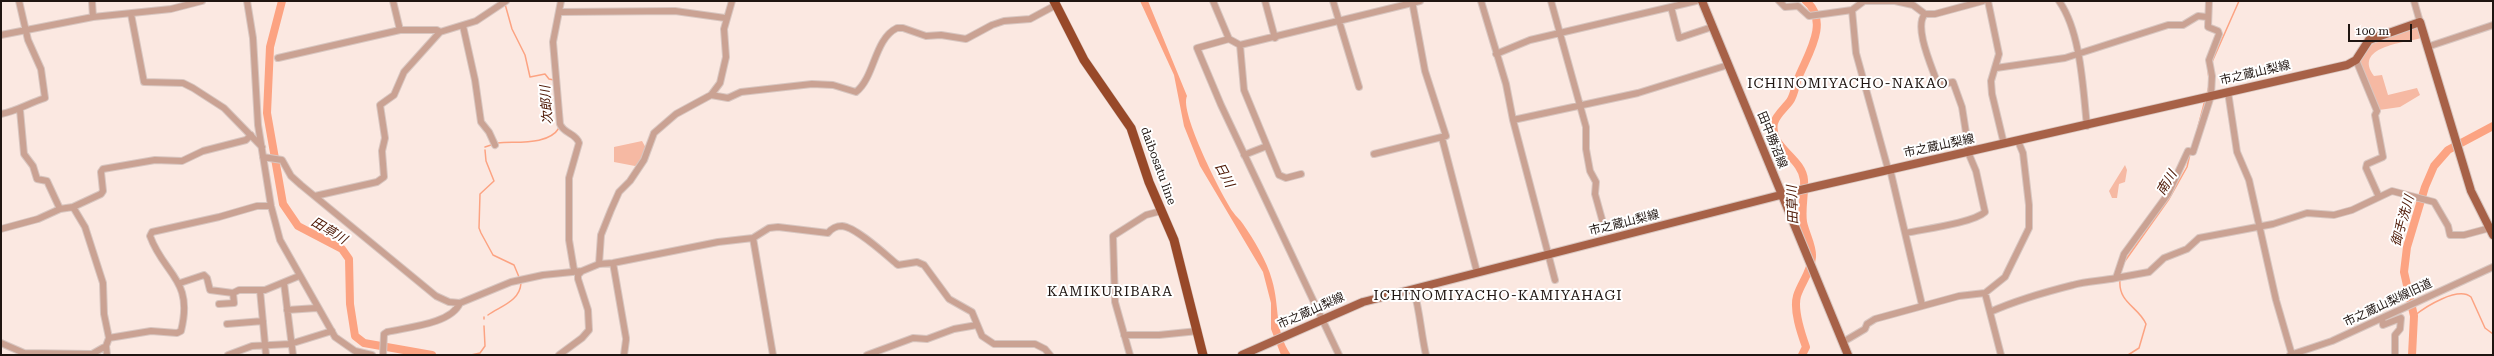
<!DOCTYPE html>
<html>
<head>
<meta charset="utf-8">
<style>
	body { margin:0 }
	#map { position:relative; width:2494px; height:356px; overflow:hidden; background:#fbe8e1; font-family:"Roboto Serif",serif }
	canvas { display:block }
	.frame { position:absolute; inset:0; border:2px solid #1f1511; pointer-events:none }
	.scale { position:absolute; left:2348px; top:24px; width:64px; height:18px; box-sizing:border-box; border:2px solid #1f1511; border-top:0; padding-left:5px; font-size:12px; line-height:14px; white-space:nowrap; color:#1f1511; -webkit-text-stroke:3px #fff; paint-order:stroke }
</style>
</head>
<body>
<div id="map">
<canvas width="2494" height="356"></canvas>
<div class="frame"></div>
<div class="scale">100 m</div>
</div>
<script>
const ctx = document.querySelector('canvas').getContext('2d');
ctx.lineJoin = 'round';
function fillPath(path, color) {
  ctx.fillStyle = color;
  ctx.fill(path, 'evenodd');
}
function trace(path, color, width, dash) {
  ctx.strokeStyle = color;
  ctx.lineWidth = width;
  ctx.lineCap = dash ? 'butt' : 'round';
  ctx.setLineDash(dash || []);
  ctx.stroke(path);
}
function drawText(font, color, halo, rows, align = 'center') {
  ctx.font = font + ' "Roboto Serif","Noto Sans JP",serif';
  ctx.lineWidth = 4;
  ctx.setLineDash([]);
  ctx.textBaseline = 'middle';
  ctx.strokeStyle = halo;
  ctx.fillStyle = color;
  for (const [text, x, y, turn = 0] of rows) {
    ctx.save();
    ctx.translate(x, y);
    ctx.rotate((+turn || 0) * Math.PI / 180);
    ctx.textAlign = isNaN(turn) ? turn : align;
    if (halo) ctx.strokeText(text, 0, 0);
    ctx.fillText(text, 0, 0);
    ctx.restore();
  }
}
fillPath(new Path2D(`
	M2416,27l3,2 2,9c-18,5 -68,9 -47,38l8,-1 6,20 29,-7 3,7 -20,12 -21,3 -19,-45c6,-28 33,-30 56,-38z
	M642,141l4,7 -6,15 -5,3 -21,-4v-15z
	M2125,165l2,5 -2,12 -6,2 -2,14h-5l-3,-7z`), '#f6b9a3');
fillPath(new Path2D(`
	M1140,1h8l39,95c-8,16 35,100 46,116 3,5 7,7 10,12 11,16 24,37 29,56 8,27 2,50 19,75h-10l-10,-26v-26l-8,-31 -63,-106 -16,-40 -10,-51z`), '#fca382');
trace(new Path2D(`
	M505,4l7,25 13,26 5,22 15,-3 4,5 5,1
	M2212,62l27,-61
	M2208,69l1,12
	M2207,94l2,-8
	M2198,127l7,-27
	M498,143c17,-2 50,3 61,-15
	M485,147l6,-2
	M485,150l1,11 8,20 -14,13 -1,34 2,5 12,22 21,10 5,12
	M2125,261l44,-62 18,-32 3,-13
	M2120,280c-2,23 19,27 26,44l-7,24 -11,7
	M488,315c13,-9 32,-14 33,-32
	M2414,316c11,-9 44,-30 57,-19l14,31 8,6
	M484,317v2
	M471,355l9,-2 5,-7 -1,-20`), '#fca382', 1.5);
trace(new Path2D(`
	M282,1l-12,46 -3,66 16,91 15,22 44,23 7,10 1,45 5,32 9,7 68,12
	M1802,355l4,-8c-5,-14 -13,-37 -9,-51 4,-13 14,-24 15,-39 1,-11 -7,-24 -9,-35 -2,-14 2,-28 1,-42 -2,-23 -35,-32 -30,-57 2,-8 11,-15 16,-22 5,-7 5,-17 9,-25 9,-22 31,-55 7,-75
	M2412,355l2,-39 -10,-44 3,-25 18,-60 9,-21 14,-16 45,-24`), '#fca382', 8);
const minor = new Path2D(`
	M92,1l1,16
	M247,1l6,37 5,87 13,81 9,34 55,97 20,14 17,4
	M393,1l7,29
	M561,1l-8,41 7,82c4,10 16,9 19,19l-10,35v62l5,30
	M1213,1l16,38 11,6 180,-44
	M1265,1l10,37
	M1333,1l26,86
	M1481,1l25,83 7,36 42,160
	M1551,1l35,126v22l4,22 6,11 -1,12 8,29
	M1779,1l6,6 13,-1 11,10 43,-6 12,-9h31l18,4 12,9h10l48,-13
	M1988,1l11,53 -8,27 1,13 12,50
	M2059,1c22,31 24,88 28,125
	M2209,1l-1,26 10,4 1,3 -10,26 3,16 -1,20 -18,56 -5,-1 -20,43 -44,60 -8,24 33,-6 15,-14 23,-9 12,-11 74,-14 34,-11 27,2 18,-5 40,-19 42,11 14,24 2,9h14l26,-7
	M2414,1l6,21
	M1671,7l8,31 33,-11
	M1852,10l4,43 32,116
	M560,12l115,-1 50,7
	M131,14l13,68 39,1 10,5 31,20 38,39
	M1925,14c-12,13 8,55 13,71l15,-3 9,25 7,45
	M463,26l12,54 6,42 8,10 6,13
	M1,35l92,-18 78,-8 31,-8
	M1229,39l-32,9 24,57 118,250
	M1240,45l4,45 35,85 7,3 15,-4
	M2427,47l66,-22
	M1496,54l34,-14 166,-39
	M278,58l122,-28h37l3,2
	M2356,60l21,51 -2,4 8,42 -16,7 -1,4 13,29
	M1996,68l69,-10 103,-33h15l15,-9 9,1
	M2228,92l9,60 12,28 27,120 16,55
	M711,95l17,3 13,-6 71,-8 21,1 23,7c19,-15 18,-53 41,-64h6l23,8 15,-1 25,4 26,-14 12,-4 26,-2 26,-14
	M20,110l4,44 9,12 4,13 10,2 13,28 13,-2 28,-13 2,-3 -2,-19 2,-3 52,-9 27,1 21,-10 43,-11 5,-5
	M1,114c16,-3 28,-11 44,-16l-4,-29 -13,-29 -9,-39
	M1513,120l125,-27 90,-28
	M1442,138l35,134
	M1374,154l72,-18 -21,-65 -13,-70
	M1244,155l23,-9
	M263,157l19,3 9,16 10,9 135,111 13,6 11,1 51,-21 32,-7 39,-4 -4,4v4l10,31 1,20 -7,8 -23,17
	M1890,169l32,136
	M315,196l62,-14 7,-5 -2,-26 3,-13 -5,-33 14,-10 10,-23 36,-40 36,-11 30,-20
	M73,207l12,20 18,56 1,31 5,24 -3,8 1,9
	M1,229l37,-10 22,-10
	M1906,233c18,-4 67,-10 79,-21l-9,-41 -8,-19
	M753,238l16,-10 9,-1 50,6c4,-5 8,-7 14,-7 14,1 44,29 56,39l19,-3 7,3 25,34 23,13 10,24 12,8h41l10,5 5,6
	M613,263l13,75
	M599,264l14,-1 105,-21 35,-4 20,117
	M582,271l17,-7 2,-29 10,-25 8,-18 11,-11 14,-21 10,-27 22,-19 35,-19 9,-12 6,-26 -2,-28 8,-28
	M180,283l24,-8 3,3 3,12 23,3
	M284,283l9,72
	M260,290l6,65
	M1414,291c6,21 7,42 12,64
	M1985,293l16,62
	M219,304l15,-1 -1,-10 6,-3h26l34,-14
	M287,310l30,-2
	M1990,312c27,-12 55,-20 83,-27 14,-4 29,-4 43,-7
	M2382,318l1,7 18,-7 -1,11 -5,6v20
	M227,324l36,-3
	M1124,335h35l39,-4
	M109,338l42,-7 26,2 4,-2c13,-52 -17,-56 -31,-95l2,-4 67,-15 38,-11h14
	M1843,342l22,-13 2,-5 8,-5 84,-23 26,-3 20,-16 24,-49v-23l-6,-52 -5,-12
	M1,343l23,10 68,1 14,-8
	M228,355l24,-9 38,-2 42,-13
	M383,355l1,-21 3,-2c21,-5 64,-8 73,-29
	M624,355l2,-15
	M867,355l46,-17 14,1 27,-10 23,-4
	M1130,355l-15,-53 -2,-66 33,-21 15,-4
	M2290,355l42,-14 161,-74`);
const major = new Path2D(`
	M1702,1l146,354
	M1242,355l121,-53 433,-111 551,-126 9,-5 13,-20 51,-18 51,169 22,44`);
const highway = new Path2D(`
	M1054,1l30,59 47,68 18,54 25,58 29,115`);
trace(minor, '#d8c6c0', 8);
trace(major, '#d8c6c0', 10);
trace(highway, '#d8c6c0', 10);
trace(minor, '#caa293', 6);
trace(major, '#a76147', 8);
trace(highway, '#984929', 9);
drawText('12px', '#1f1511', '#fff', [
	["市之蔵山梨線",2255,73,-13],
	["田中勝沼線",1772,140,68],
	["市之蔵山梨線",1939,146,-12],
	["daibosatu line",1158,166,70],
	["市之蔵山梨線",1624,223,-14],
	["市之蔵山梨線旧道",2388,303,-25],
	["市之蔵山梨線",1311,311,-24]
]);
drawText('italic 13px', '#4b1500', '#fff', [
	["次郎川",547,105,-94],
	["日川",1224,175,62],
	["南川",2167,183,-59],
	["田草川",1793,205,-92],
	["御手洗川",2403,221,-74],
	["田草川",329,231,31]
]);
ctx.letterSpacing = '1px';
drawText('14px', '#1f1511', '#fff', [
	["ICHINOMIYACHO-NAKAO",1848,84],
	["KAMIKURIBARA",1110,292],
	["ICHINOMIYACHO-KAMIYAHAGI",1498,296]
]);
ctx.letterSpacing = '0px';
</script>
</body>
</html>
